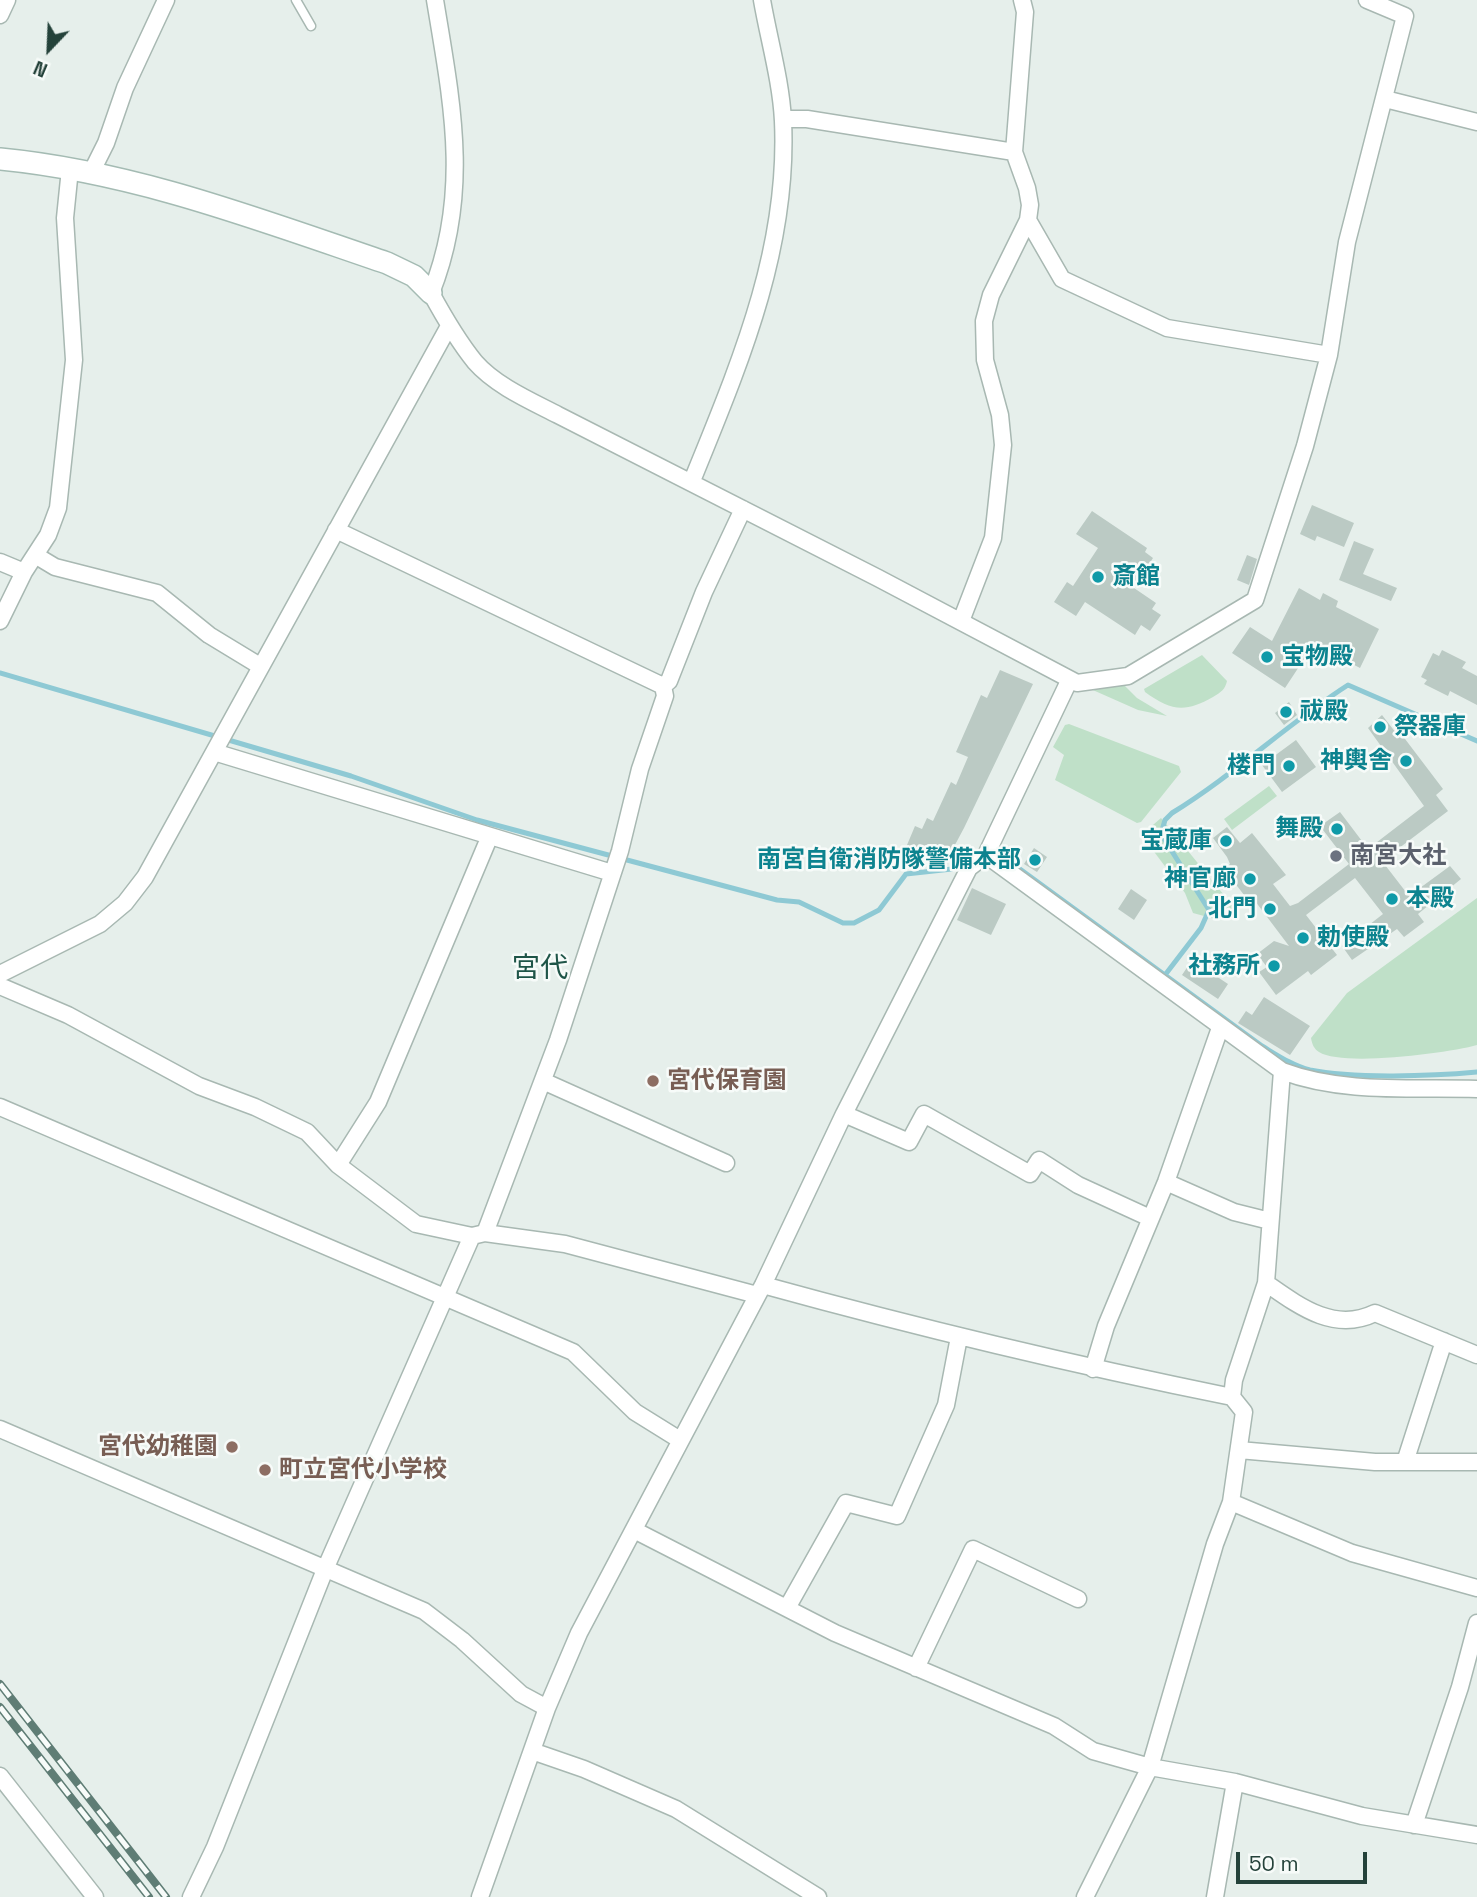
<!DOCTYPE html>
<html>
<head>
<meta charset="utf-8">
<style>
	body { margin:0 }
	#map { position:relative; width:1477px; height:1897px; overflow:hidden; background:#e6efeb; font-family:"Space Grotesk",sans-serif }
	canvas { display:block }
	.north { position:absolute; left:14px; top:14px; width:70px; height:70px; -webkit-text-stroke:5px #f7fbf9; paint-order:stroke; rotate:203deg; font-size:19px; font-weight:700; line-height:28px; text-align:center; color:#24423a }
	.north::after { content:''; display:block; margin:auto; width:24px; height:32px; background:#24423a; clip-path:polygon(50% 0,100% 100%,50% 72%,0 100%) }
	.scale { position:absolute; left:1236px; top:1852px; width:131px; height:32px; box-sizing:border-box; border:4px solid #24423a; border-top:0; padding-left:9px; font-size:21px; line-height:24px; white-space:nowrap; color:#24423a; -webkit-text-stroke:5px #f7fbf9; paint-order:stroke }
</style>
</head>
<body>
<div id="map">
<canvas width="1477" height="1897"></canvas>
<div class="north">N</div>
<div class="scale">50 m</div>
</div>
<script>
const ctx = document.querySelector('canvas').getContext('2d');
ctx.lineJoin = 'round';
function fillPath(path, color) {
  ctx.fillStyle = color;
  ctx.fill(path, 'evenodd');
}
function trace(path, color, width, dash) {
  ctx.strokeStyle = color;
  ctx.lineWidth = width;
  ctx.lineCap = dash ? 'butt' : 'round';
  ctx.setLineDash(dash || []);
  ctx.stroke(path);
}
function drawText(font, color, halo, rows, align = 'center') {
  ctx.font = font + ' "Space Grotesk","Noto Sans JP",sans-serif';
  ctx.lineWidth = 5;
  ctx.setLineDash([]);
  ctx.textBaseline = 'middle';
  ctx.strokeStyle = halo;
  ctx.fillStyle = color;
  for (const [text, x, y, turn = 0] of rows) {
    ctx.save();
    ctx.translate(x, y);
    ctx.rotate((+turn || 0) * Math.PI / 180);
    ctx.textAlign = isNaN(turn) ? turn : align;
    if (halo) ctx.strokeText(text, 0, 0);
    ctx.fillText(text, 0, 0);
    ctx.restore();
  }
}
fillPath(new Path2D(`
	M1202,655l25,26c-2,9 -6,11 -14,16 -28,16 -42,14 -68,-5l-1,-3z
	M1123,684l14,14 30,18 -29,-6 -52,-23z
	M1069,724l110,42 2,6 -40,50 -4,1 -82,-43 9,-25 -11,-8 12,-22z
	M1269,786l8,10 -45,34 -8,-11z
	M1161,818l76,93 -3,7 -19,1 -22,-6 -8,-20 -39,-52v-10z
	M1477,898v147c-28,8 -135,22 -158,7 -5,-3 -7,-8 -8,-14l36,-45z`), '#bfe0c8');
trace(new Path2D(`
	M0,673l351,103 126,44 300,80 22,2 44,21h11l25,-13 27,-36 46,-5
	M1009,865l4,-1 249,182c15,9 31,20 48,24 43,9 123,6 167,2
	M1165,975l36,-47 8,-18 -48,-76 4,-14 7,-7c62,-38 115,-89 176,-128l129,56`), '#8ec9d4', 5);
fillPath(new Path2D(`
	M1312,505l42,18 -10,24 -27,-11 -2,5 -15,-7z
	M1092,511l55,37 -2,4 8,6 -19,30 22,15 -4,6 9,6 -11,16 -9,-6 -6,10 -50,-33 -9,14 -22,-14 13,-20 6,4 25,-38 -22,-14z
	M1354,541l20,8 -11,25 34,14 -6,13 -52,-21z
	M1247,555l10,4 -8,26 -12,-5z
	M1299,588l21,12 3,-7 15,8 -2,6 43,22 -19,39 -46,-24 -29,44 -53,-35 18,-26 22,14z
	M1442,650l24,12 -4,6 15,8v29l-27,-14 -2,5 -24,-12 3,-4 -6,-3 12,-24 6,3z
	M1000,670l33,14 -69,144 -15,28 -17,-8 -3,7 -22,-10 8,-19 7,3 5,-11 6,3 18,-39 5,3 12,-28 -12,-5 25,-57 6,3z
	M1289,702l8,13 -13,10 -9,-12z
	M1382,715l14,18 3,-2 44,58 -7,6 12,16 -66,50 27,35 41,-30 11,13 -43,35 6,8 -20,15 -7,-8 -45,31 -10,-14 41,-32 -28,-36 -49,37 31,40 -26,20 -3,-4 -32,24 -17,-23 8,-5 -10,-13 17,-13 15,5 -34,-45 -4,3 -27,-35 6,-5 -3,-7 -14,-19 14,-11 13,16 12,-10 34,42 -13,9 17,22 8,-3 51,-39 -29,-38 20,-14 28,37 56,-43 -56,-78z
	M1296,740l20,27 -34,25 -20,-27z
	M1034,848l13,9 -10,15 -13,-8z
	M972,888l34,16 -15,31 -34,-15z
	M1131,889l16,11 -13,20 -16,-11z
	M1192,960l36,24 -10,15 -36,-24z
	M1264,997l46,29 -20,29 -52,-32 8,-12 6,4z`), '#bbcac4');
const lane = new Path2D(`
	M296,0l15,26`);
const street = new Path2D(`
	M435,0c17,103 36,193 -4,293 13,24 27,48 44,69 21,24 56,39 83,53l320,163 199,105 51,-7 127,-76 50,-154 24,-91 18,-113 58,-226 -38,-16
	M1022,0l3,12 -11,140 13,36 3,17 -2,15 34,59 105,49 162,27
	M0,15l7,-15
	M1385,99l92,23
	M783,119h24l207,33
	M91,173l15,-30 19,-55 41,-88
	M692,481c47,-116 97,-231 91,-360 -2,-40 -14,-81 -21,-121
	M336,530l327,156 2,10 -25,73 -20,82 -62,189 -73,193
	M35,555l20,12 102,26 52,42 51,31
	M0,562l24,10
	M0,621l24,-49 24,-37 10,-27 16,-148 -9,-142 5,-49
	M961,621l32,-83 10,-93 -3,-30 -15,-55 -1,-39 7,-26 37,-75
	M663,686l6,-5 35,-89 39,-83
	M214,752l398,121
	M986,855l296,216c61,23 131,16 195,18
	M0,974l100,-50 25,-21 20,-26 304,-551
	M0,986l68,29 131,71 56,21 52,25 31,33 78,59 56,12
	M543,1081l183,82
	M0,1107l573,245 62,60 45,28
	M844,1114l65,28 15,-28 106,60 9,-14 39,25 72,33
	M338,1165l40,-63 111,-264
	M1166,1182l68,30 36,9
	M1266,1283c33,23 68,50 109,30l102,42
	M763,1285c156,43 311,80 469,112
	M1093,1369l13,-43 60,-144 54,-154
	M0,1429l424,182 38,29 59,54 26,14
	M1239,1450l136,12h102
	M1405,1462l39,-121
	M1231,1502l121,51 125,35
	M634,1530l201,103 219,93 39,25 57,16 85,15 127,34 115,19
	M787,1608l59,-105 51,13 49,-111 13,-68
	M916,1668l57,-119 105,50
	M532,1751l52,18 92,40 142,88
	M0,1776l95,121
	M1414,1825l46,-138 17,-64
	M191,1897l24,-50 111,-280 146,-331 13,-3 80,11 192,51
	M480,1897l67,-189 32,-75 184,-348 81,-171 125,-246 17,-13 83,-174
	M1085,1897l65,-130 65,-223 16,-42 13,-90 -12,-15 2,-17 32,-97 16,-212
	M1215,1897l20,-115`);
const secondary = new Path2D(`
	M0,159c135,13 260,61 387,104l27,13 17,17`);
trace(lane, '#a8b8b2', 11);
trace(street, '#a8b8b2', 19);
trace(secondary, '#a4bbb3', 24);
trace(lane, '#fff', 8);
trace(street, '#fff', 16);
trace(secondary, '#fff', 21);
const rail = new Path2D(`
	M0,1684l166,213
	M0,1707l149,190`);
trace(rail, '#5f7d75', 8);
trace(rail, '#f7fbf9', 5, [16]);
for (const [x, y, r, color] of [
	[1098,577,7,"#0f9aa8"],
	[1267,657,7,"#0f9aa8"],
	[1286,712,7,"#0f9aa8"],
	[1380,727,7,"#0f9aa8"],
	[1406,761,7,"#0f9aa8"],
	[1289,766,7,"#0f9aa8"],
	[1337,829,7,"#0f9aa8"],
	[1226,841,7,"#0f9aa8"],
	[1336,856,7,"#6b7280"],
	[1035,860,7,"#0f9aa8"],
	[1250,879,7,"#0f9aa8"],
	[1392,899,7,"#0f9aa8"],
	[1270,909,7,"#0f9aa8"],
	[1303,938,7,"#0f9aa8"],
	[1274,966,7,"#0f9aa8"],
	[653,1081,7,"#8d6e63"],
	[232,1447,7,"#8d6e63"],
	[265,1470,7,"#8d6e63"]
]) {
  const dot = new Path2D();
  dot.arc(x, y, r, 0, 2 * Math.PI);
  ctx.fillStyle = color;
  ctx.fill(dot);
  trace(dot, '#f7fbf9', 2.5);
}
drawText('bold 24px', '#0d838f', '#f7fbf9', [
	["斎館",1112,577,"left"],
	["宝物殿",1281,657,"left"],
	["祓殿",1300,712,"left"],
	["祭器庫",1394,727,"left"],
	["神輿舎",1392,761],
	["楼門",1275,766],
	["舞殿",1323,829],
	["宝蔵庫",1212,841],
	["南宮自衛消防隊警備本部",1021,860],
	["神官廊",1236,879],
	["本殿",1406,899,"left"],
	["北門",1256,909],
	["勅使殿",1317,938,"left"],
	["社務所",1260,966]
], 'right');
drawText('bold 24px', '#5b616d', '#f7fbf9', [
	["南宮大社",1350,856]
], 'left');
drawText('bold 24px', '#785e54', '#f7fbf9', [
	["宮代保育園",667,1081],
	["宮代幼稚園",218,1447,"right"],
	["町立宮代小学校",279,1470]
], 'left');
drawText('28px', '#1f5548', '#f7fbf9', [
	["宮代",540,969]
]);
</script>
</body>
</html>
